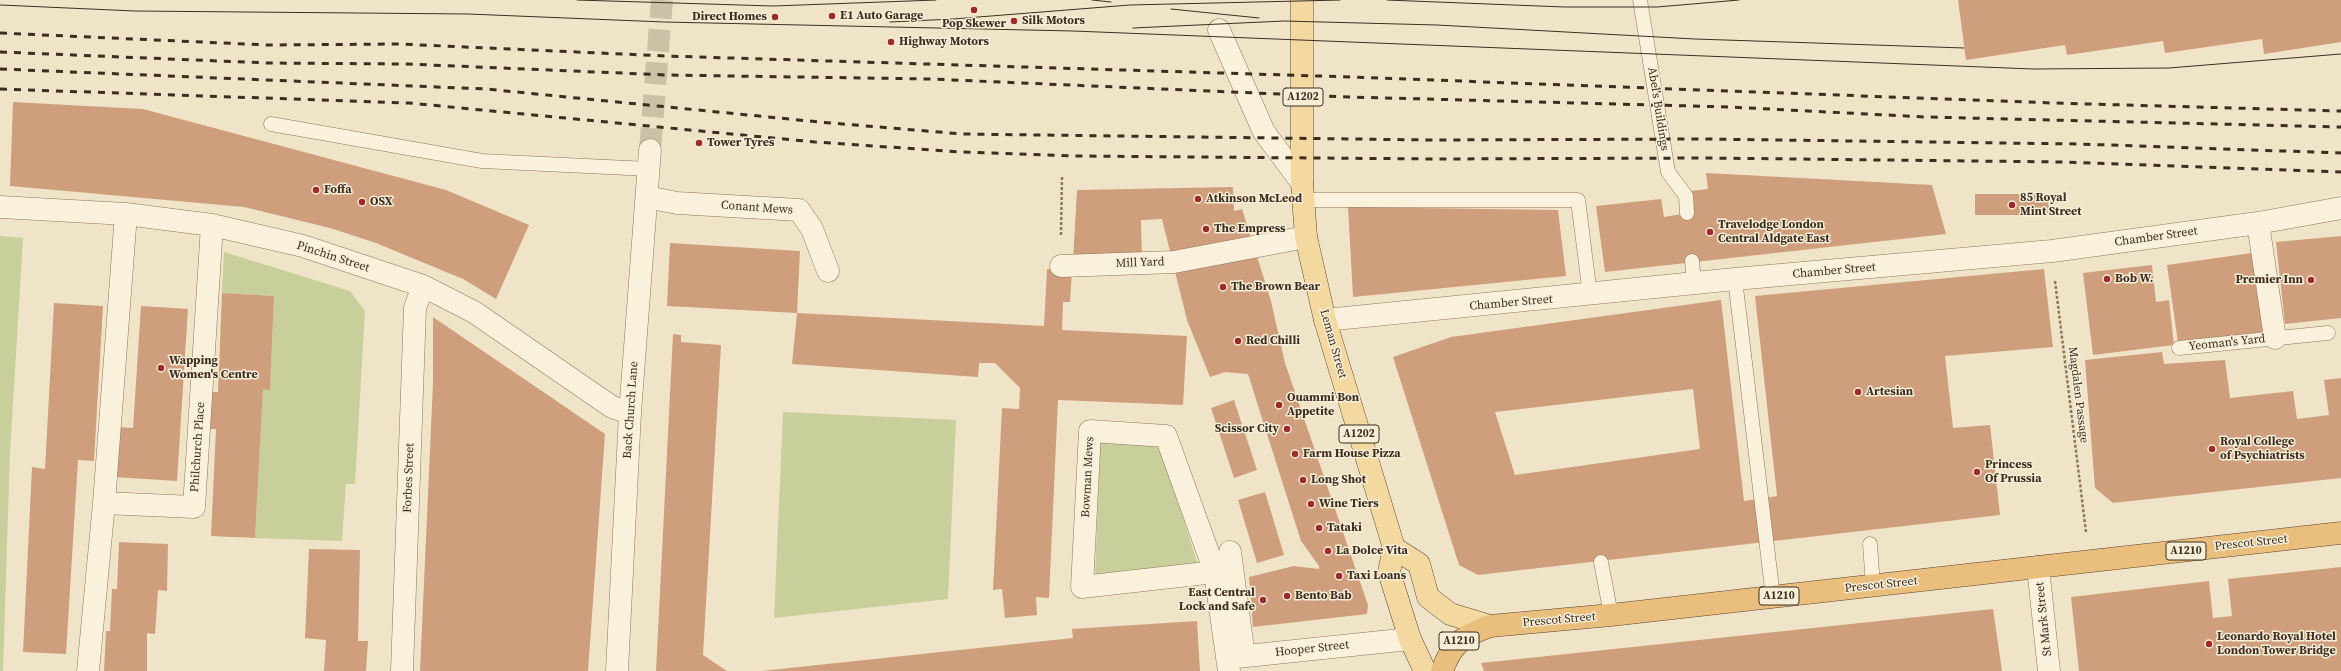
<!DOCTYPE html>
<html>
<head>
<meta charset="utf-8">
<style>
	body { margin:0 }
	canvas { display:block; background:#f0e4c8 }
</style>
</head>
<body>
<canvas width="2341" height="671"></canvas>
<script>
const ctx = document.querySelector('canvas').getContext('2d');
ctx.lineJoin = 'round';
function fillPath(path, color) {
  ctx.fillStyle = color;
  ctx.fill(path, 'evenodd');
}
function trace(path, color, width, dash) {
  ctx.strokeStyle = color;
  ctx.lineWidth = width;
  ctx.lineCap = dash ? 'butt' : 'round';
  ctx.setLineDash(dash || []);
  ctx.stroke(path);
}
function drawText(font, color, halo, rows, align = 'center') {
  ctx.font = font + ' "Source Serif 4",serif';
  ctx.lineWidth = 3;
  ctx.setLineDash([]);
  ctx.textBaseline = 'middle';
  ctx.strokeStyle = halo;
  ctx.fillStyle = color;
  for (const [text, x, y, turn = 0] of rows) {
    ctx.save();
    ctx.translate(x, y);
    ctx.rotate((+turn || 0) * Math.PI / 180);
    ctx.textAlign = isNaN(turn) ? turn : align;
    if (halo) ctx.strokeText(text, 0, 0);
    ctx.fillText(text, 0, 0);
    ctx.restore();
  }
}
fillPath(new Path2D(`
	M0,236l23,2 -13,215 -7,218h-3z
	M224,252l126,39 15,20 -10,173h-9l-4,57 -87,-3 8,-149h7l4,-93 -52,-3z
	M783,412l173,8 -8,179 -174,19z
	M1100,440l60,5 39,123 -104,10z`), '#c9cf9b');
fillPath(new Path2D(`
	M1958,0h383v42l-77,12 -2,-15 -97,14 -2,-12 -96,14 -2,-10 -99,15z
	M13,102l130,7 303,81 83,35 -33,74 -33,-20 -87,-36 -46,-15 -86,-21 -234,-21z
	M1706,173l226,12 14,49 -341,38 -9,-66 65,-7 3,18 23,-4 3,-22 18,-2z
	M1233,187l1,24 8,-2 29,92 14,62 83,242 -1,9 -114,13 -4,-50 45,-11 25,3v-3l-18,-25 -53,-167 -23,-2 -15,5 -23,-57 -25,-101 -21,1 1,40 -69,1 4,-71z
	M1975,194h73l1,21h-74z
	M1348,207l210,3 8,66 -213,21z
	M2341,236v82l-56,6 -9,-82z
	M670,243l130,8 -3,62 247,13 3,-57 25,2 -2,31h-7l-1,28 125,6 -4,69 -125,-5 -9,198 -13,-1 1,18 -32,3 -3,-29 -9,1 9,-182 17,1 1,-21 -25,-25h-16l1,-10 -2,24 -186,-13 5,-51 -130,-7z
	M2259,252l11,79 -92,12 -11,-78z
	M2152,265l4,37 13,-2 5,45 -81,10 -10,-82z
	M2044,269l9,78 -108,9 8,72 37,-3 10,90 -522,60 -19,-10 -66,-208 58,-20 270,-37 23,201 33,-5 -22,-200zM1693,389l7,60 -185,26 -20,-63z
	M222,293l52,3 -4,94 -7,-1 -8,149 -44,-2 5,-107h-9l2,-37h9z
	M54,303l49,3 -9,155 -16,-1 -12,194 -43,-2 9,-185 13,2z
	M141,306l47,3 -11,172 -63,-4 4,-50 15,1z
	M433,317l172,117 -17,237h-168l13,-288z
	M673,334l8,1v7l40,3 -18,310 24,16h-71z
	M2162,352l2,12 61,-4 5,38 63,-7 4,28 32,-4 -5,-35 17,-2v100l-228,25 -18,-15 -10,-128z
	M1234,400l23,70 -23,8 -23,-70z
	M1265,492l19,63 -27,8 -19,-63z
	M119,542l49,2 -1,47 -9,-1 -3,44 -8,-1v38h-43l2,-40h4l2,-42h5z
	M309,549l51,1 -2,91h10l-2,30h-42l2,-31 -21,-2z
	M2341,567v104h-262l-8,-74 138,-16 4,37 19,-2 -4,-37z
	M1993,609l9,62h-518l-3,-8z
	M1197,621l3,50h-439l312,-33 -1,-9z`), '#cf9f7d');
trace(new Path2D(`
	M650,150l12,-150`), '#ccc0a6', 22, [22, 11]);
const service = new Path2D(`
	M1640,0l28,172 18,24 1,17
	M271,124l211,37 167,8
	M1303,200h275l12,95
	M1692,261l2,23
	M1735,279l38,318
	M2179,348l149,-15
	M1870,544l3,42
	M1601,562l10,53`);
const minor = new Path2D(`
	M1219,30l45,102 38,51
	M647,197l30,6 122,7 13,19 16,42
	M0,207l126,7 86,11 91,21 120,40 51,26 138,95 18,6
	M2258,223l17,115
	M1061,266l113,-4 132,-25
	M1325,320l410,-41 317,-28 206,-28 83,-15
	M104,503l22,-289
	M1230,552l14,104
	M2038,567l11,104
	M1215,572l-49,-136 -76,-5 -8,156 133,-15 14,99
	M1227,658l183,-19
	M88,671l16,-168 90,4 18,-282
	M402,671l13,-363 8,-22
	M617,671l13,-258 20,-263`);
const primary = new Path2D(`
	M1302,0v183l4,54 19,83 69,228 -5,24 21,67 15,32
	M1394,548l25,16 9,33 22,17 40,12`);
const trunk = new Path2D(`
	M1442,671c10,-28 21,-35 48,-45l121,-11 730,-82`);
trace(service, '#8d765c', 15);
trace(minor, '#8d765c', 23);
trace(primary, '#5b4430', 23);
trace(trunk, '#5b4430', 23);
trace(new Path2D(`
	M1061,235l1,-58
	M2055,281l31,251`), '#8d765c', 2.5, [3, 2]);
trace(service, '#faf1dc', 14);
trace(minor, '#faf1dc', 22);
trace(primary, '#f3d9a0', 22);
trace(trunk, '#eabe7c', 22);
trace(new Path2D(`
	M577,0l196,6 163,-6
	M1092,0l19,2
	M1387,0l177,7h93l82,-7
	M0,5l135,6 333,3 196,8 409,9 960,38 136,-1 172,-14
	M1171,9l88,9
	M890,22l63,-3 177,-14 210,-5
	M1133,28l151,-7 153,4 258,14 269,9`), '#3d2e20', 1);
trace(new Path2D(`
	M0,33l268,12 131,-1 267,12 685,21 702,26 288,8
	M0,52l268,11 139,1 260,11 263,4 419,18 380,10 197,10 415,10
	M0,69l486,20 333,33 143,12 470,6 272,-1 375,5 262,9
	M0,89l409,14 406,39 147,10 115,4 359,3 270,-1 357,4 278,10`), '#3d2e20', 3, [7, 7]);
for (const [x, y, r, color] of [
	[974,10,4,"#9e2a2b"],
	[832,16,4,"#9e2a2b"],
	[775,17,4,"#9e2a2b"],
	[1014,21,4,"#9e2a2b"],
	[891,42,4,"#9e2a2b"],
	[699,143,4,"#9e2a2b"],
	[316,190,4,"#9e2a2b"],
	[1198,199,4,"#9e2a2b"],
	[362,202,4,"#9e2a2b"],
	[2012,205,4,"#9e2a2b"],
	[1206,229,4,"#9e2a2b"],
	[1710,232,4,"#9e2a2b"],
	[2107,279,4,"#9e2a2b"],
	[2311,280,4,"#9e2a2b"],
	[1223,287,4,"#9e2a2b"],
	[1238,341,4,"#9e2a2b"],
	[161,368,4,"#9e2a2b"],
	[1858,392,4,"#9e2a2b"],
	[1279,405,4,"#9e2a2b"],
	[1287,429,4,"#9e2a2b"],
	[2212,449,4,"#9e2a2b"],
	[1295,454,4,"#9e2a2b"],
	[1977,472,4,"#9e2a2b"],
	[1303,480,4,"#9e2a2b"],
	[1311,504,4,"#9e2a2b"],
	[1319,528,4,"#9e2a2b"],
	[1328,551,4,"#9e2a2b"],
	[1339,576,4,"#9e2a2b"],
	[1287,596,4,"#9e2a2b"],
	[1263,600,4,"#9e2a2b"],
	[2209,644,4,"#9e2a2b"]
]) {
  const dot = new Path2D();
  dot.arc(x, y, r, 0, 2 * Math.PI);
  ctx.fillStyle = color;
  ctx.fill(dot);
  trace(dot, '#f7eed8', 1.5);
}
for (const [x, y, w] of [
	[1303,97,40],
	[1359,434,40],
	[2186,551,40],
	[1779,596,40],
	[1459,641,40]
]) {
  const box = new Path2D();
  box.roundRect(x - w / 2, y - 9, w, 18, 3);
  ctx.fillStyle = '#f7eed8';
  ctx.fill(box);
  trace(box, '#3d2e20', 1);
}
drawText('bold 11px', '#3d2e20', null, [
	["A1202",1303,97],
	["A1202",1359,434],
	["A1210",2186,551],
	["A1210",1779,596],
	["A1210",1459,641]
]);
drawText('bold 12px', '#3d2e20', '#f7eed8', [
	["E1 Auto Garage",840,16],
	["Direct Homes",767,17,"right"],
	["Silk Motors",1022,21],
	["Pop Skewer",974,24,"center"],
	["Highway Motors",899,42],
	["Tower Tyres",707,143],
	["Foffa",324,190],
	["85 Royal",2020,198],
	["Mint Street",2020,212],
	["Atkinson McLeod",1206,199],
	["OSX",370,202],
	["Travelodge London",1718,225],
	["Central Aldgate East",1718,239],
	["The Empress",1214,229],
	["Bob W.",2115,279],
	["Premier Inn",2303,280,"right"],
	["The Brown Bear",1231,287],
	["Red Chilli",1246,341],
	["Wapping",169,361],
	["Women's Centre",169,375],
	["Artesian",1866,392],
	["Ouammi Bon",1287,398],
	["Appetite",1287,412],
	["Scissor City",1279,429,"right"],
	["Royal College",2220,442],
	["of Psychiatrists",2220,456],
	["Farm House Pizza",1303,454],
	["Princess",1985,465],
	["Of Prussia",1985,479],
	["Long Shot",1311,480],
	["Wine Tiers",1319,504],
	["Tataki",1327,528],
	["La Dolce Vita",1336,551],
	["Taxi Loans",1347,576],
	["East Central",1255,593,"right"],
	["Lock and Safe",1255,607,"right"],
	["Bento Bab",1295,596],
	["Leonardo Royal Hotel",2217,637],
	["London Tower Bridge",2217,651]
], 'left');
drawText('12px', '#3d2e20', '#f7eed8', [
	["Abel's Buildings",1658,109,81],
	["Conant Mews",757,208,4],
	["Chamber Street",2156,237,-8],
	["Pinchin Street",333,257,18],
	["Mill Yard",1140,263,-2],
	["Chamber Street",1834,271,-5],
	["Chamber Street",1511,303,-5],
	["Yeoman's Yard",2227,343,-6],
	["Leman Street",1333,344,74],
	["Magdalen Passage",2078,395,83],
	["Back Church Lane",631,410,-86],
	["Philchurch Place",198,447,-86],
	["Bowman Mews",1088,477,-87],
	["Forbes Street",409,478,-88],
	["Prescot Street",2251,543,-6],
	["Prescot Street",1881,585,-6],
	["St Mark Street",2044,619,-96],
	["Prescot Street",1559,620,-5],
	["Hooper Street",1312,649,-6]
]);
</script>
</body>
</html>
